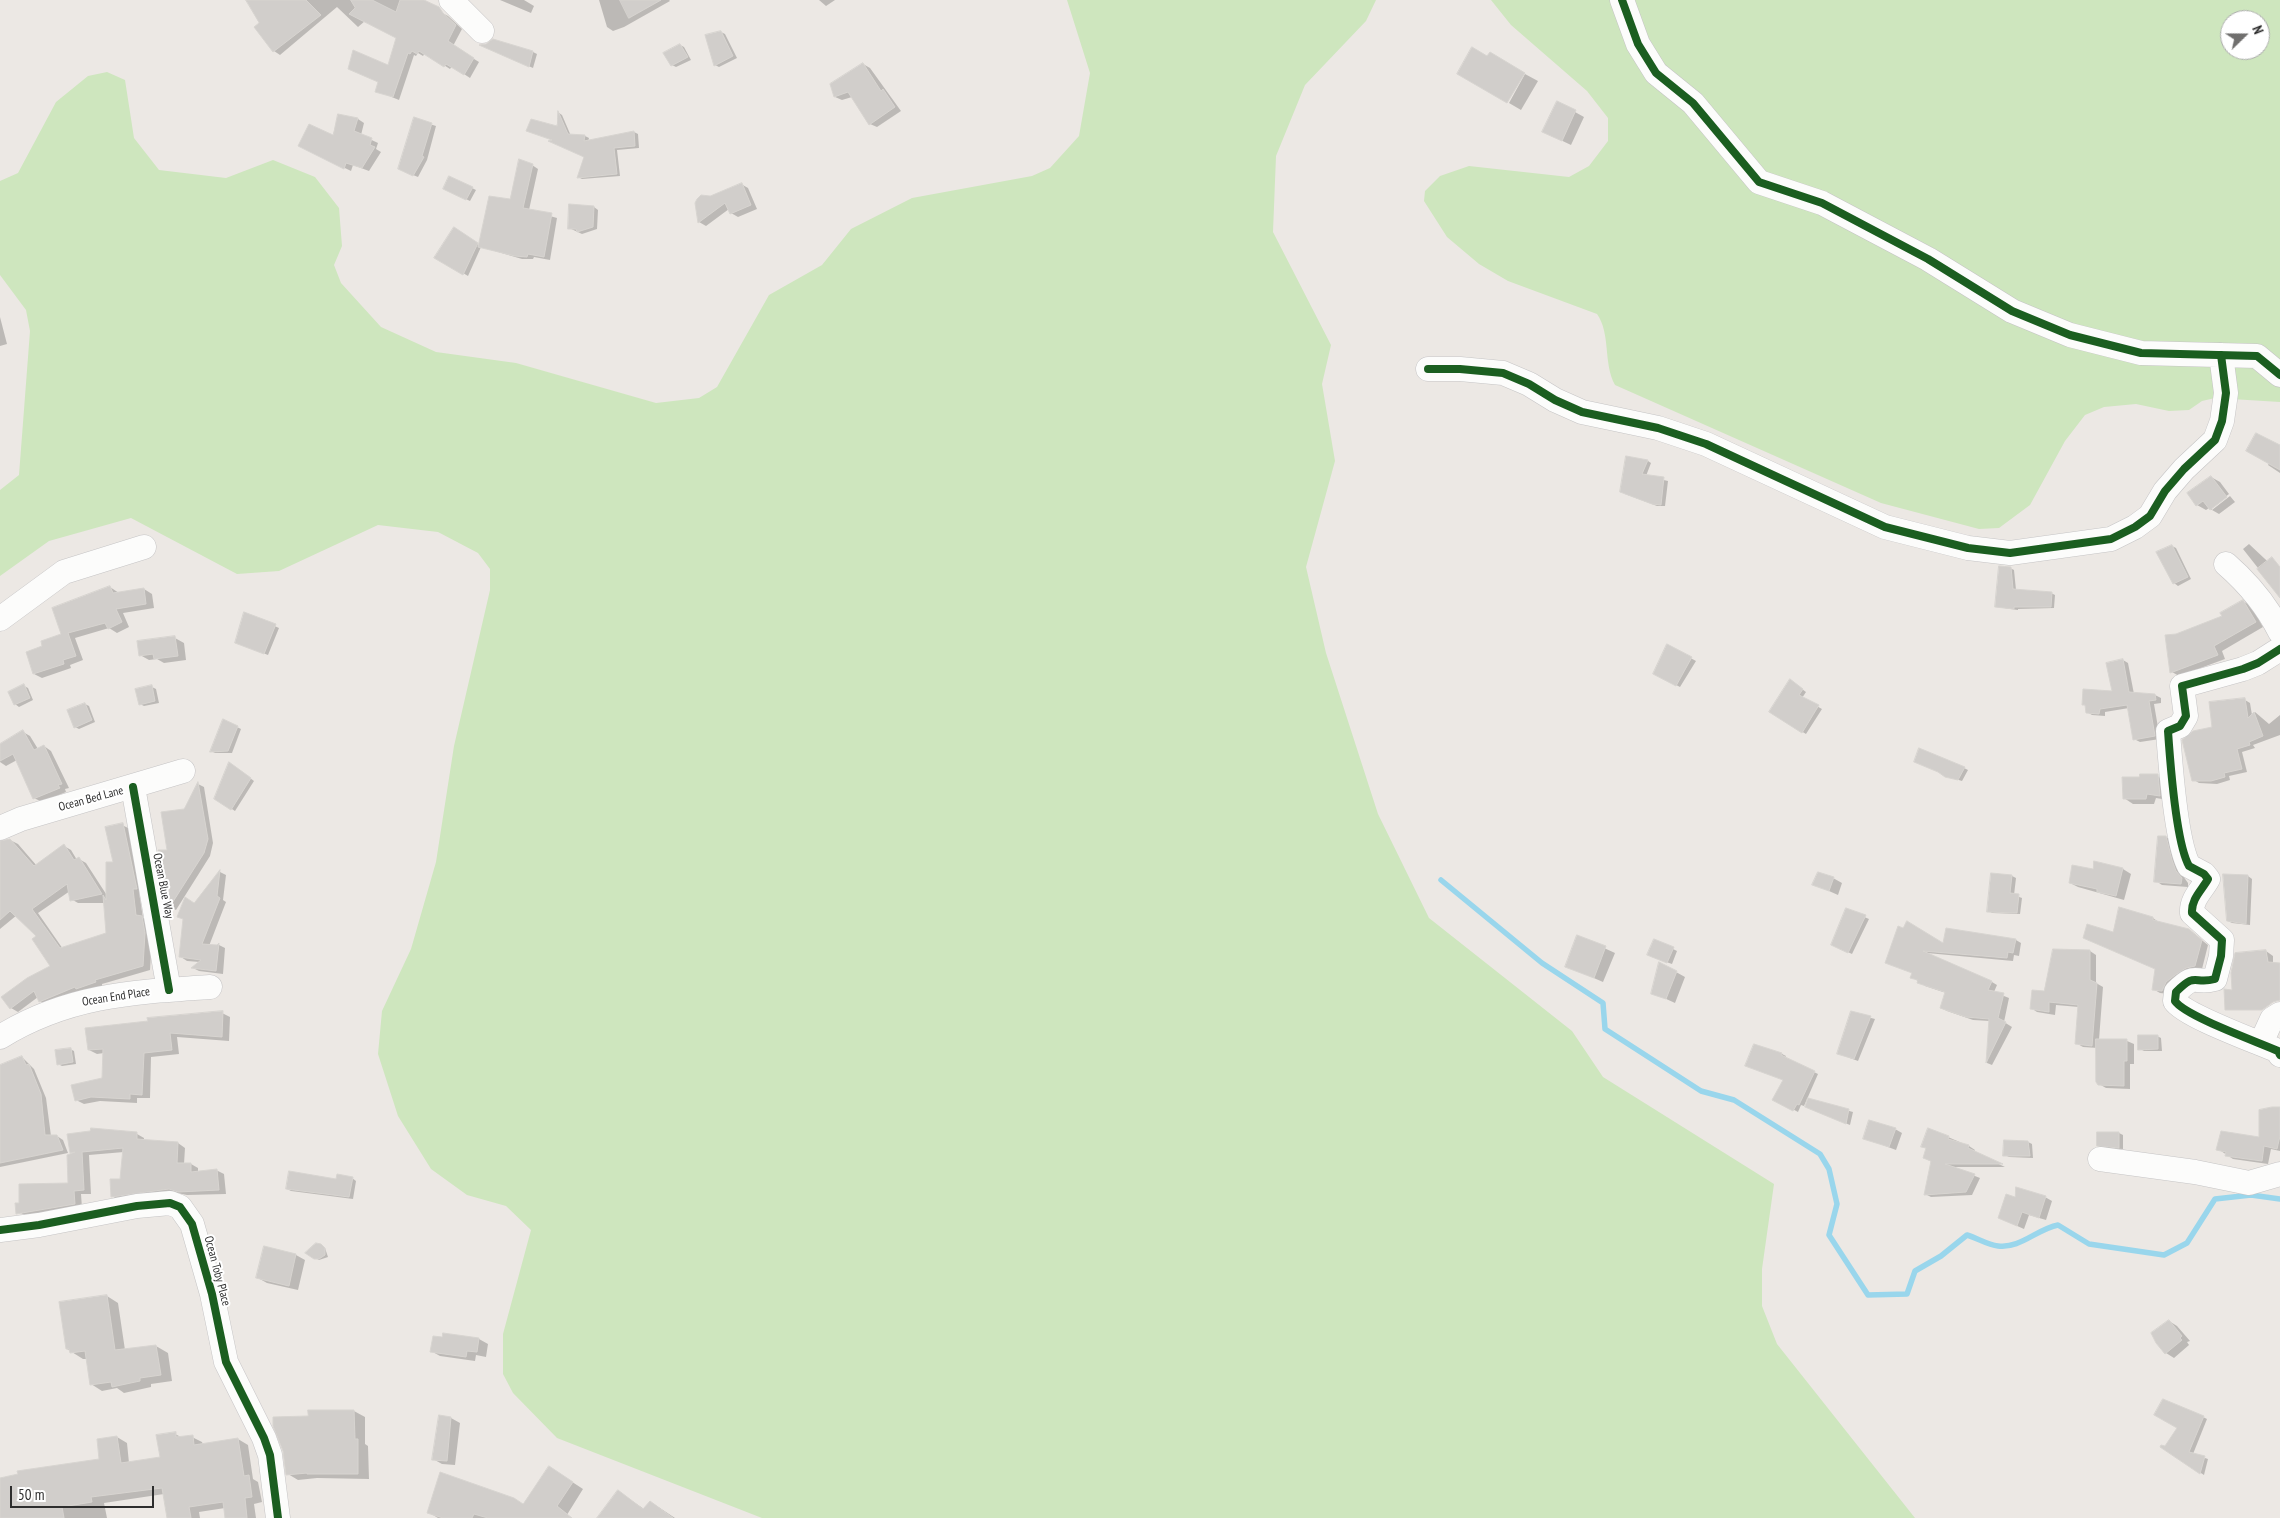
<!DOCTYPE html>
<html>
<head>
<meta charset="utf-8">
<style>
	body { margin:0 }
	#map { position:relative; width:2280px; height:1518px; overflow:hidden; background:#ece8e4; font-family:"PT Sans Narrow",sans-serif }
	canvas { display:block }
	.north { position:absolute; left:2220px; top:10px; width:50px; height:50px; box-sizing:border-box; background:#fff; border:1px solid #ababab; border-radius:50%; rotate:68deg; font-size:14px; font-weight:700; line-height:20px; text-align:center; color:#2e2e2e }
	.north::after { content:''; display:block; margin:auto; width:18px; height:22px; background:#706f6e; clip-path:polygon(50% 0,100% 100%,50% 72%,0 100%) }
	.scale { position:absolute; left:10px; top:1486px; width:144px; height:22px; box-sizing:border-box; border:2px solid #2e2e2e; border-top:0; padding-left:6px; font-size:15px; line-height:18px; white-space:nowrap; color:#2e2e2e; -webkit-text-stroke:4px #fff; paint-order:stroke }
</style>
</head>
<body>
<div id="map">
<canvas width="2280" height="1518"></canvas>
<div class="north">N</div>
<div class="scale">50 m</div>
</div>
<script>
const ctx = document.querySelector('canvas').getContext('2d');
ctx.lineJoin = 'round';
function fillPath(path, color) {
  ctx.fillStyle = color;
  ctx.fill(path, 'evenodd');
}
function trace(path, color, width, dash) {
  ctx.strokeStyle = color;
  ctx.lineWidth = width;
  ctx.lineCap = dash ? 'butt' : 'round';
  ctx.setLineDash(dash || []);
  ctx.stroke(path);
}
function drawText(font, color, halo, rows, align = 'center') {
  ctx.font = font + ' "PT Sans Narrow",sans-serif';
  ctx.lineWidth = 4;
  ctx.setLineDash([]);
  ctx.textBaseline = 'middle';
  ctx.strokeStyle = halo;
  ctx.fillStyle = color;
  for (const [text, x, y, turn = 0] of rows) {
    ctx.save();
    ctx.translate(x, y);
    ctx.rotate((+turn || 0) * Math.PI / 180);
    ctx.textAlign = isNaN(turn) ? turn : align;
    if (halo) ctx.strokeText(text, 0, 0);
    ctx.fillText(text, 0, 0);
    ctx.restore();
  }
}
fillPath(new Path2D(`
	M1067,0h309l-10,21 -61,64 -29,71 -3,76 58,113 -9,39 13,77 -29,106 20,86 52,161 51,104 143,113 31,46 171,107 -12,85v37l15,38 138,174h-1153l-205,-80 -44,-45 -10,-19v-40l28,-104 -25,-24 -39,-11 -36,-26 -33,-53 -20,-62 4,-43 29,-62 25,-87 18,-116 36,-156v-21l-12,-16 -40,-21 -60,-7 -99,46 -42,3 -106,-56 -82,23 -49,35v-86l19,-15 11,-144 -4,-21 -26,-35v-94l18,-8 38,-71 32,-26 19,-4 18,8 9,58 25,32 67,8 47,-18 42,17 24,31 3,38 -8,19 7,18 40,44 55,25 80,11 140,40 43,-5 18,-11 52,-92 53,-30 29,-36 61,-31 120,-22 18,-8 29,-32 11,-63z
	M1491,0h789v402l-65,-4 -13,3 -13,9 -20,1 -33,-7 -32,3 -19,8 -20,26 -35,64 -31,23 -20,1 -98,-26 -266,-118c-12,-22 -4,-51 -18,-71l-89,-33 -29,-17 -32,-27 -23,-36 1,-10 15,-15 29,-10 100,11 20,-11 19,-25v-23l-21,-27 -76,-66zM2230,20h30v30h-30z`), '#cee6be');
fillPath(new Path2D(`
	M248,0h169l31,16 14,13 -9,17 26,16 -9,16 -18,-12 -2,3 -25,-16 -2,3 -5,-3 -2,3 -2,-1 -15,45 -22,-9 12,-24 9,-30 -33,-16 -7,6 -21,-20 -57,48 -6,-4 -19,-23 6,-4z
	M500,0h24l10,6 -3,7z
	M599,0h70l1,1 -46,26 -11,4 -6,-4z
	M819,0h16l-9,6z
	M721,32l4,2 12,24 -18,9 -4,-2z
	M680,45l4,2 7,13 -15,7 -4,-2z
	M483,46l50,6 4,2 -4,14z
	M863,64l7,4 31,43 -24,16 -7,-3 -18,-27 -10,3 -7,-3z
	M1525,74l13,7 -17,29 -12,-7z
	M1557,102l27,15 -13,28 -19,-9z
	M559,113l3,2 9,21h14l4,2 -1,4 46,-10 4,2 1,14 -22,2 3,26 -38,3 -4,-2 6,-20 -30,-17z
	M338,116l20,3 6,4 -3,12 17,8 -2,6 5,3 -12,19 -16,-6 -2,6 -45,-22 27,-13z
	M414,119l22,7 -9,34 -9,17 -15,-6z
	M532,165l6,4 -9,41 28,8 -7,42 -16,-3 -1,2h-11l-41,-12 -13,29 -32,-19 18,-29 25,17 32,-45z
	M741,184l7,4 9,21 -19,8 -7,-4 -2,-4 -23,17 -7,-4 -3,-18z
	M472,188l4,2 -6,11 -21,-10z
	M571,205l23,2 4,3 -1,19 -15,5 -13,-6z
	M0,317l7,27 -7,2z
	M2280,445v28l-12,-8z
	M1627,458l21,3 3,2 -5,13 22,5 -3,25h-8l-32,-12z
	M2211,477l9,5 9,12 -17,13v3l-3,-2 -3,2 -9,-5z
	M2230,496l5,6 -16,12 -7,-4z
	M2249,544l31,29v23l-37,-47z
	M2172,546l4,2 15,31 -13,7 -4,-3z
	M2010,568l4,2 2,20 35,3 4,2 -1,13 -36,1v1l-22,-3z
	M110,587l9,6 25,-4 8,5 2,14 -31,5 6,14 -12,6 -8,-5 -34,10 8,22 -13,5 1,3 -29,10 -8,-4 -7,-22 17,-5 19,-12z
	M2243,601l8,5 12,21 -41,24 3,8 -46,17 -7,-4 4,-37 48,-18z
	M245,613l34,15 -11,27 -28,-11z
	M175,638l9,5 2,17 -22,3 -7,-4 -8,1 -9,-5z
	M1667,645l29,16 -16,26 -25,-13z
	M2123,660l5,3 6,31 21,1 6,3v5l-7,1 6,35 -20,3 -6,-3 -5,-31 -24,4v4l-13,-1 -5,-3 -1,-6 -3,-2 31,-12z
	M1794,683l12,9 -4,6 20,11 -16,25 -36,-22z
	M24,686l4,2 5,12 -14,7 -4,-3z
	M152,687l4,2 3,14 -15,3 -4,-2z
	M2245,700l5,3 2,12 3,-3 14,12 11,-9v20l-27,10 2,3 -13,4 5,20 -18,4 1,4 -13,4 -18,-1 -5,-3 19,-52z
	M85,704l4,2 6,16 -16,7 -4,-2z
	M237,727l4,2 -9,24h-17l-4,-2z
	M23,732l7,4 8,13 6,-3 7,5 18,37 -4,1 1,3 -24,10 -8,-4 -17,-38 -11,6 -6,-4v-17z
	M234,766l20,15 -19,30 -20,-13z
	M1964,768l4,2 -6,11 -16,-5z
	M2157,776l9,5 2,19 -12,-2 -2,6h-21l-9,-6 16,-20z
	M198,784l6,3 9,56 -3,13 -34,54 -6,-3v-18l-4,-3 2,-35z
	M122,825l8,4 13,63h-4l4,26 6,3 3,17 -2,32 -48,14v2l-55,19 -7,-4 -2,-4 -20,15 -7,-4 40,-42 -13,-30 -21,-21 -17,14v-82l10,-7 8,4 19,22 27,-20 7,4 6,10 2,-1 7,4 22,34zM70,891l1,8 7,4h27l2,31 -44,15 -25,-36z
	M2166,837l6,4 6,24 5,11 5,7v4l-26,-2 -6,-4z
	M2095,863l28,6 8,5 -7,26 -46,-13 -8,-4 24,-12z
	M220,872l6,3 -3,25 3,2 -17,44 8,1 2,-2 6,3 -2,26 -24,-3 -6,-3 7,-6 -13,-1 -6,-4 14,-53z
	M2012,876l4,2 -2,17 8,3 -2,16 -28,-1 -3,-2z
	M2248,876l4,3 -2,46 -18,-2 -4,-2z
	M1833,878l9,5 -4,12 -25,-11z
	M1846,909l23,10 -17,35 -15,-7z
	M2153,918l7,5 29,7 19,15 -6,24 -33,25 -9,-1 -7,-4 3,-20 -42,-35z
	M1899,928l45,17 72,-5 5,3 -2,13 -5,-1 -1,6 -86,-8 65,29 5,3 -3,7 15,6 -5,24 8,5 -20,38 -5,-2 3,-42 -17,-1 -26,-9 -6,-3 5,-15 -21,-7 -13,-9 1,-4 -27,-11z
	M1578,936l37,17 -12,29 -37,-16z
	M1655,940l22,11 -5,13 -20,-7z
	M2090,951l6,4v28l7,4 -4,53 28,1 7,3v20h-4v25l-24,-1 -7,-4 -1,-36 -15,-1 -7,-4 3,-36 -23,-2 -1,10 -18,-3 -6,-4 14,-16z
	M2266,951l7,5v33z
	M1676,972l9,5 -10,26 -22,-10z
	M222,1013l8,4 -1,24 -52,-4 2,17 -28,3 -1,41h-13v5l-37,-2 -16,3 -8,-4 27,-21 1,-26 -7,1 -8,-4z
	M1852,1013l23,6 -17,42 -19,-7z
	M2157,1036l4,2 1,13h-18l-4,-2z
	M1754,1046l28,8 4,2 -1,2 33,16 -14,32 -3,-1 -3,7 -24,-13 10,-19z
	M70,1049l4,2 2,13 -14,2 -4,-2z
	M22,1057l12,12 12,29 5,38h6l6,4 5,13 -68,14v-100z
	M1809,1100l44,12 -3,13 -40,-16z
	M2280,1108v43l-9,-2 -3,15 -35,-5 -15,-10 42,-11z
	M1895,1129l7,4 -6,17 -32,-12z
	M92,1130l45,4 7,4v3l34,2 7,5 -1,16h7l7,4v4l18,-2 8,4 2,20 -39,1 -10,-2 -57,8 -8,-5 10,-16 2,-28 -35,3 2,39h-10l1,14 -54,9 -7,-4 48,-29 5,-30 -3,-2 21,-20z
	M2119,1133l4,2v14l-21,-1 -4,-3z
	M1948,1137l21,9 6,4 -1,2 31,15h-53l28,11 -8,17 -41,2 -6,-3 7,-32 -8,-4 3,-9 -5,-3z
	M2028,1142l4,2 1,14 -24,-1 -4,-2z
	M352,1178l4,3 -3,18 -62,-8 -4,-2z
	M2045,1197l7,4 -6,19 -17,-5 -5,14 -25,-11 18,-19z
	M314,1245l11,3 3,9 -9,3 -12,-7z
	M296,1255l9,5 -7,30 -31,-7 -9,-5z
	M107,1296l11,7 7,47 31,-4 12,7 4,28 -21,3v3l-27,6 -7,-5 -15,3 -11,-7 -4,-25h-4l-16,-10z
	M2169,1321l8,5 13,15 -3,1 2,3 -15,13 -8,-5 -9,-10z
	M479,1339l9,5 -2,13 -10,-2 -1,6 -35,-5 -9,-5z
	M354,1411l11,6v27l3,2 1,33 -52,-1 -19,2 -10,-6 21,-56z
	M2203,1417l4,2 -14,35 15,5 -4,16 -43,-28 5,1z
	M451,1418l9,5 -5,42 -13,-1 -9,-5z
	M175,1434l8,4 9,-1 10,5 1,3 35,-6 10,6 5,34 5,3 4,20 -8,2 2,14h-30l-1,-10 -26,4 1,6h-32l-4,-24 -60,9 3,15h-107v-39l100,-19 17,-23 10,6 2,20 32,-5z
	M560,1474l23,15 -18,29h-127l-10,-6 96,-7z
	M619,1492l25,17 10,-5 21,14h-77z`), '#0003');
trace(new Path2D(`
	M1441,880l101,83 61,40 2,26 96,62 33,9 86,54 9,15 8,35 -8,31 39,60 39,-1 8,-23 26,-15 26,-21c10,3 21,10 31,11 22,3 39,-17 60,-21l31,19 75,11 23,-12 28,-44 36,-4 29,4`), '#99d6ec', 5.5);
const building = new Path2D(`
	M246,0h60l15,15 -48,37 -19,-25 5,-4z
	M351,0h21l24,12 4,-12h24l15,7 4,6 13,12 -8,16 26,17 -10,17 -18,-11 -2,3 -25,-16 -2,3 -5,-3 -2,3 -2,-1 -15,44 -18,-5 3,-10 -30,-13 5,-19 35,15 8,-27 -47,-24 6,-6z
	M620,0h41l-32,18z
	M721,31l12,25 -19,10 -9,-31z
	M493,39l40,12 -4,16 -50,-22 7,-1z
	M680,44l8,13 -17,9 -8,-13z
	M1472,47l15,9 3,-4 35,21 -18,30 -50,-29z
	M863,63l18,28 2,-2 12,18 -26,18 -21,-33 -14,5 -4,-13z
	M1557,101l19,9 -14,31 -20,-9z
	M558,111l10,23 17,1 -1,6 50,-10 1,15 -21,2 3,26 -40,4 7,-21 -36,-16 4,-1 -26,-9 5,-12 26,7z
	M338,114l20,4 -4,13 18,7 -2,7 5,2 -13,21 -16,-5 -2,6 -46,-23 11,-22 24,11z
	M414,117l18,6 -10,33 2,1 -11,19 -15,-7z
	M519,159l14,5 -10,44 29,5 -8,44 -16,-3 -1,3 -12,-1 -37,-9 11,-51 21,3z
	M449,176l24,11 -7,13 -23,-11z
	M742,183l9,22 -21,9 -5,-11 -27,20 -3,-20 2,-4 4,-4 9,1z
	M569,204l25,2 -1,21 -16,5 -1,-3h-8z
	M454,227l24,16 -15,32 -29,-17z
	M2256,433l24,12v25l-34,-19z
	M1626,456l22,4 -6,14 22,3 -3,28 -9,-1 -32,-12z
	M2211,476l16,21 -17,13 -7,-9 -7,5 -9,-13z
	M2172,545l16,32 -15,7 -17,-32z
	M2272,557l8,10v31l-23,-29z
	M1999,566l12,1 2,22 39,3 -1,15h-37v2l-19,-2z
	M110,586l3,7 31,-5 2,16 -30,5 6,13 -14,7 -3,-6 -37,10 8,23 -13,4 1,4 -31,10 -7,-22 16,-6 -1,-5 20,-7 -9,-26z
	M2243,600l13,22 -42,24 4,9 -48,18 -5,-38 11,-1 46,-18 -2,-3z
	M244,612l32,12 -12,30 -29,-11z
	M175,636l3,20 -24,3 -1,-5 -14,2 -2,-15z
	M1667,644l25,13 -16,29 -23,-12z
	M2123,659l6,33 26,2 1,6 -7,1 6,35 -22,4 -6,-35 -27,4 -1,5 -13,-1 -1,-8h-3l1,-16 29,2 -6,-28z
	M1790,679l13,10 -4,6 20,10 -17,28 -33,-21z
	M24,684l6,14 -16,7 -6,-13z
	M152,685l3,16 -16,4 -4,-16z
	M2245,698l3,20 6,-6 9,24 -14,6 1,3 -13,4 5,20 -18,4 1,4 -14,4h-19l-10,-41 11,-9 19,-4 -3,-25z
	M85,703l7,17 -18,8 -7,-18z
	M223,719l15,7 -10,25 -18,1z
	M23,730l11,20 10,-5 18,39 -4,1 2,3 -27,11 -20,-45 -13,7v-17z
	M1919,748l46,19 -7,13 -13,-3 -7,-5 -24,-10z
	M229,762l22,16 -20,32 -17,-11z
	M2140,774h18l2,22 -13,-2 -1,5h-23l-1,-22h17z
	M198,782l10,57 -4,14 -35,55v-21h-4l-7,-37h9l-6,-38 23,-3z
	M123,823l14,66h-4l3,26 6,1 3,17 -2,33 -48,14 1,2 -20,7 -1,-2 -36,15 -5,-11 -24,18 -9,-12 26,-19 23,-12 -18,-27 4,-3 -26,-25 -10,9v-79l10,-2 24,27 30,-22 10,16 5,-3 23,37 -32,7 -3,-17 -35,25 28,39 46,-15 -3,-38 3,5v-38h7l-8,-35z
	M2158,836h8l6,24 4,11 6,7 -1,6 -27,-2z
	M2094,861l29,7 -7,28 -19,-4v-3l-28,-6 3,-18 21,4z
	M220,870l-3,26 3,2 -18,46 15,1 2,-2 -3,28 -25,-3 10,-8 -22,-3 4,-38 -6,-2 8,-20 9,6z
	M1818,872l16,5 -5,14 -17,-6z
	M1991,873l21,2 -2,18 9,1 -2,19 -30,-1z
	M2223,874l25,1 -2,49 -19,-3z
	M2119,907l34,10v3l36,9 13,11 -7,26 -9,2 -11,7 -9,7 -4,9 -10,-1 3,-21 -72,-31 4,-14 26,8z
	M1846,908l20,7 -18,38 -17,-8z
	M1907,921l36,22 3,-15 70,11 -3,14 -5,-1 -1,6 -84,-7 69,30 -4,9 16,3 -6,25 8,4 -20,41 3,-44 -23,-2 -26,-9 5,-16 -28,-9 1,-3 -8,-2 2,-5 -27,-10 13,-37 5,2z
	M1577,935l29,11 -12,32 -29,-11z
	M1654,939l20,8 -7,16 -20,-8z
	M2053,949l37,1v30l7,3 -5,63 -17,-2 3,-39 -29,-3v10l-19,-3 2,-19 12,1z
	M2266,950l2,12 12,1v37l-7,2 -11,8h-37l-1,-21 8,1 -1,-17 4,-20z
	M1659,962l18,9 -11,28 -15,-5z
	M223,1011l-1,26 -52,-4 2,17 -28,3 -2,42 -12,-1v5l-39,-2 -16,4 -4,-16 31,-7 1,-29 -15,1 -3,-22 63,-7 -1,-3z
	M1851,1011l20,5 -17,43 -17,-5z
	M2138,1035h20v14l-20,1z
	M2096,1039h31v22h-3v25l-26,-1 -2,-3z
	M1754,1044l28,9 -1,2 34,16 -16,34 -2,-1 -4,7 -21,-11 11,-20 -38,-14z
	M71,1048l2,14 -16,3 -2,-15z
	M22,1056l4,9 3,-1 12,30 4,41h12l6,15 -63,13v-98z
	M1808,1098l41,11 -3,15 -41,-17z
	M2272,1107h8v29l-3,13 -13,-3 -2,15 -37,-5 1,-4 -10,-2 5,-19 38,6v-27z
	M1869,1120l27,8 -7,19 -26,-8z
	M91,1128l46,4v7l41,3 -1,21h14v9l26,-3 2,21 -41,2 -9,-3 -58,8 -1,-18h10l3,-31 -41,4 2,38 -10,1 1,13 -59,10 -1,-11h4v-19l49,-1 -1,-28 8,-3 -5,1 -3,-19 23,-3z
	M1928,1128l21,8 -1,3 21,6 -1,3 35,16h-58l30,10 -9,18 -42,3 7,-34 -8,-3 3,-10 -5,-1z
	M2097,1132h22v16l-22,-2z
	M2004,1140l24,1 2,15h-27z
	M289,1171l47,8 1,-5 16,3 -4,20 -63,-8z
	M2016,1187l30,9 -7,22 -17,-6 -5,14 -19,-8 8,-24 9,3z
	M316,1243l5,1 4,4v7l-6,4h-5l-9,-6z
	M264,1246l32,8 -7,32 -33,-8z
	M107,1295l8,55 41,-5 5,30 -21,3v3l-28,6 -1,-5 -21,3 -5,-34 -15,2 -1,-4h-3l-7,-47z
	M2169,1320l13,16 -2,2 2,2 -17,14 -9,-11 -5,-10z
	M443,1333l36,5 -2,14 -10,-1 -1,6 -36,-5 3,-16 9,1z
	M2163,1399l41,17 -15,36 16,4 -5,18 -40,-27 1,-2 4,1 12,-18 -23,-13z
	M308,1410h46l1,29h3v35h-51v-1l-21,2 -3,-24 -10,-25v-9l35,-1z
	M439,1415l12,2 -4,44 -15,-1z
	M176,1432v5l17,-2 1,10 44,-7 6,38 5,-1 3,22 -7,1 2,20h-22l-2,-16 -34,5 2,11h-24l-5,-30 -71,9 1,5 -30,5 2,11h-64v-40l18,-4 -1,-3 82,-12 -2,-20 20,-3 4,27 39,-6 -4,-22z
	M549,1466l24,16 -16,24 15,12h-84l-14,-4 -2,4h-29l-16,-5 13,-41 74,26 9,6z
	M618,1490l25,19 7,-8 23,17h-76z`);
fillPath(building, '#d1cecb');
trace(building, '#d7d4d0', 1);
const minor = new Path2D(`
	M451,0l31,31
	M1622,0l16,44 18,29 37,30 66,79 63,21 106,56 84,52 58,24 71,18 116,3 23,19
	M1428,369h32l43,4 26,11 26,16 27,12 76,16 48,16 179,83 83,21 42,5 101,-14 24,-12 15,-11 15,-25 19,-22 31,-29 7,-19 4,-28 -5,-38
	M2226,564c23,20 40,40 54,68
	M0,619l64,-47 80,-25
	M2280,649l-22,14 -15,6 -61,17 4,30 -6,10 -12,5c2,29 8,112 21,135l15,8 4,5c-6,11 -17,20 -16,34l30,27 -1,16 -6,23c-22,6 -18,-8 -39,13l-1,9c10,15 83,41 103,50l2,4
	M133,787l36,203
	M0,828l21,-9 162,-48
	M0,1037c68,-42 133,-45 210,-50
	M2261,1043l11,-24 8,-5
	M2100,1159l95,13 54,11 31,-9
	M0,1230l39,-5 98,-19 33,-3 10,4 12,17 20,70 14,68 38,76 6,17 8,63`);
trace(minor, '#c5c4c5', 25);
trace(minor, '#fcfcfb', 24);
trace(new Path2D(`
	M1622,0l16,44 18,29 37,30 66,79 63,21 106,56 84,52 58,24 71,18 116,3 23,19
	M1428,369h32l43,4 26,11 26,16 27,12 76,16 48,16 179,83 83,21 42,5 101,-14 24,-12 15,-11 15,-25 19,-22 31,-29 7,-19 4,-28 -5,-38
	M2280,649l-22,14 -15,6 -61,17 4,30 -6,10 -12,5c2,29 8,112 21,135l15,8 4,5c-6,11 -17,20 -16,34l30,27 -1,16 -6,23c-22,6 -18,-8 -39,13l-1,9c10,15 83,41 103,50l2,4
	M133,787l36,203
	M0,1230l39,-5 98,-19 33,-3 10,4 12,17 20,70 14,68 38,76 6,17 8,63`), '#1b5e20', 8);
drawText('12px', '#2e2e2e', '#fff', [
	["Ocean Bed Lane",91,799,-15],
	["Ocean Blue Way",163,886,79],
	["Ocean End Place",116,997,-9],
	["Ocean Toby Place",217,1271,75]
]);
</script>
</body>
</html>
